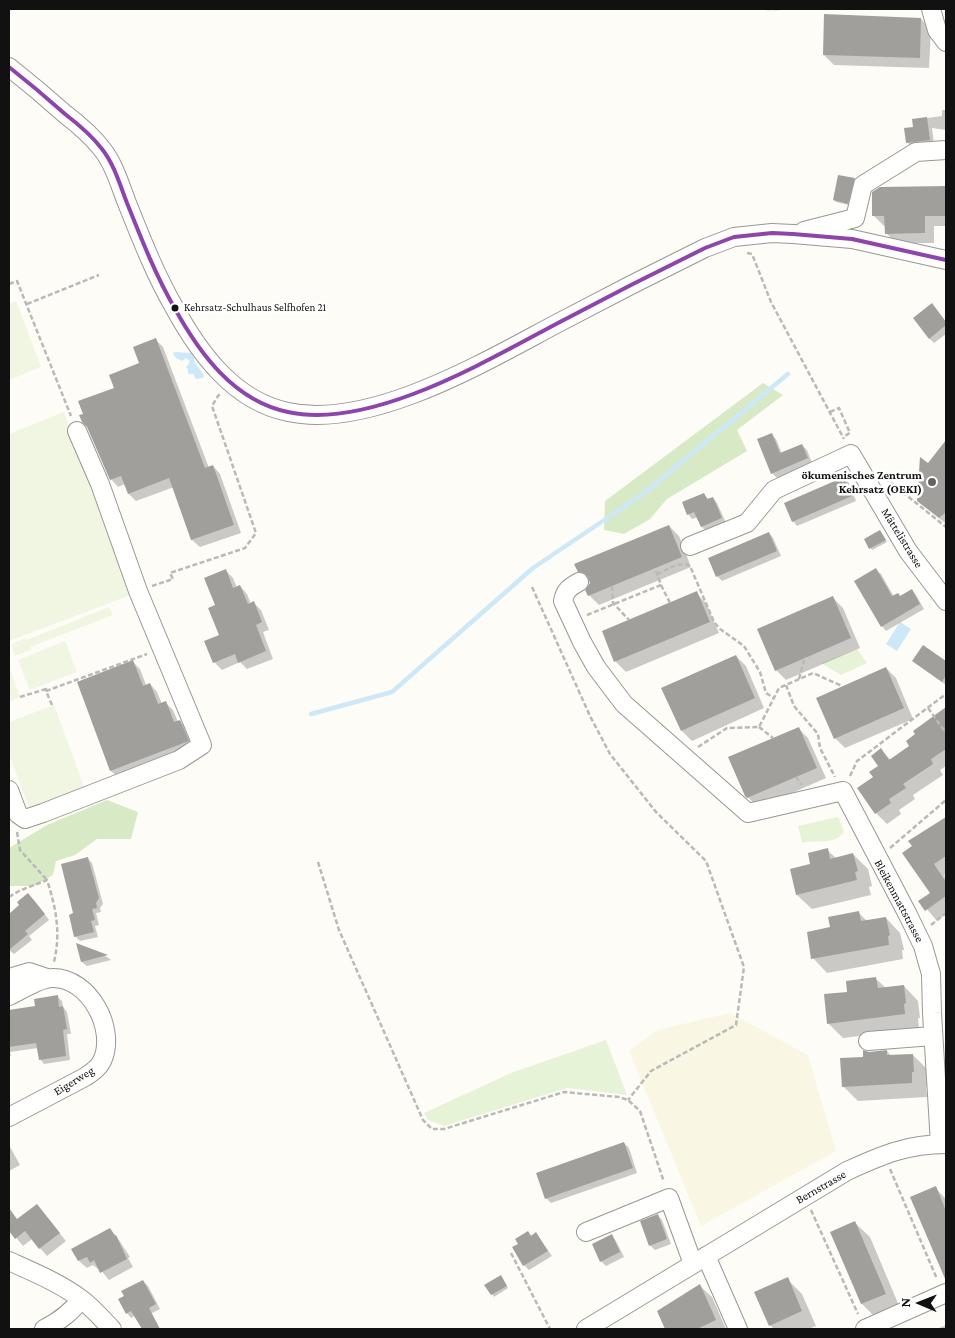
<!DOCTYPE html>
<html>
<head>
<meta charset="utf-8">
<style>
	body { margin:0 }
	#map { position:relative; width:955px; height:1338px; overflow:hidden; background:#fdfcf7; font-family:"Crimson Pro",serif }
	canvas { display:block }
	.frame { position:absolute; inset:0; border:10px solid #111; pointer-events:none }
	.north { position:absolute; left:895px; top:1278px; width:50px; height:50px; -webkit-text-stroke:4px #fff; paint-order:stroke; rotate:271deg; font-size:14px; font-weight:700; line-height:20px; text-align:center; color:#111 }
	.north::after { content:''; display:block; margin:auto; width:18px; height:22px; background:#111; clip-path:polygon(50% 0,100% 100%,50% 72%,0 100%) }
</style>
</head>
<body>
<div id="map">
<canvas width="955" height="1338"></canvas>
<div class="frame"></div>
<div class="north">N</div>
</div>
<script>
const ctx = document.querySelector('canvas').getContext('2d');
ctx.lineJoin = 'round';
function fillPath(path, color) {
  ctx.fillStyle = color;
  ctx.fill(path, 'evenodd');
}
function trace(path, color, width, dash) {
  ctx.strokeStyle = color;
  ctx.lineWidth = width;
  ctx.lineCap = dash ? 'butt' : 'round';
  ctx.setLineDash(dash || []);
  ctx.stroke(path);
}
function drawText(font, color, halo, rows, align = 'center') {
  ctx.font = font + ' "Crimson Pro",serif';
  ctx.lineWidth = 5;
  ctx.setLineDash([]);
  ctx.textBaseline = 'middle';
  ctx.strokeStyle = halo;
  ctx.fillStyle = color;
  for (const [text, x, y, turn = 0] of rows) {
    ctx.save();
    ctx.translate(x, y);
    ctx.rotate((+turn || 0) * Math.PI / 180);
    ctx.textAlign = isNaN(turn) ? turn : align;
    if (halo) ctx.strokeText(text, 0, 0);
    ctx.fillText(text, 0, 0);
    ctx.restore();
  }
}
fillPath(new Path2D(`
	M730,1013l78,42 28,96 -135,75 -72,-175 28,-21z`), '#f9f7e4');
fillPath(new Path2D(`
	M857,649l10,14 -26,12 -20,-12z
	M838,817l6,14c-7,15 -29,8 -42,12l-4,-17z
	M606,1040l21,55 -60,-7 -123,38 -16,-6 -4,-7 87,-40z`), '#e7f3d7');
fillPath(new Path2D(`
	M763,383l20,12 -46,35 10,21 -80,48 -17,20 -26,15 -20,-4 1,-29z
	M107,800l31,12 -7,27h-34l-22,16 -19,6 -3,14 -19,11h-25v-38l38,-23z`), '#d8eac5');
fillPath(new Path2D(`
	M16,301l25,66 -32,13v-76z
	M64,412l69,182 -124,47v-207z
	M109,607l4,8 -83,32 1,3 -16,6 -4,-12 15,-6 1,2z
	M65,641l12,31 -47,18 -12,-30z
	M9,666l11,31 -10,4 -1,-3z
	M54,705l31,85 -55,20 -21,-56v-32z`), '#f0f6e1');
fillPath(new Path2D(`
	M174,352l17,1 3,4 1,6 9,12 -1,3 -7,1 -3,-5h-5v-5l-2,-1 4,-7 -4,-3 -4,3 -6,-3 -3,-4z
	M900,622l11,7 -14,22 -11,-7z`), '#cde8f7');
fillPath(new Path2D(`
	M921,19l10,10 -2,39 -95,-3 -10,-10z
	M942,110h4v20l-14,-2 2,16 -22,3 -4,-4 -2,-14 9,-1 -2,-8 29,-4z
	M854,180l2,2 -7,23 -13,-3 -2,-2z
	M946,187v39h-12v17h-38l-10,-10v-7h-2l-10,-10 6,-28z
	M936,310l10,12v12l-12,9 -5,-5z
	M156,340l7,7 46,121 4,-2 7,8 21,59 -41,14 -8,-7 -18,-53 -38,14 -7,-7 -4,-10 -7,3 -7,-8 -26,-65 30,-26 25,-24z
	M771,434l5,5 6,15 20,-9 5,5 5,13 -35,15 -5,-5z
	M946,442v82l-28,-24 11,-35z
	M844,478l5,5 7,18 -59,25 -4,-5z
	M704,494l5,6 4,-2 4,5 9,20 -20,8 -4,-4 -4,-10 -6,2 -4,-5z
	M669,526l10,10 12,31 -92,38 -10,-10 2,-13 -2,-1 -10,-10z
	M769,533l4,5 8,18 -59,25 -5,-5z
	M881,533l6,9 -15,8 -7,-10z
	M876,570l5,4 13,23 4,-3 3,3 10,-7 5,5 8,14 -38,22 -4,-5z
	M226,571l7,7 4,10 3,-2 7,8 4,10 3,-1 7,7 8,20 -6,2 10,27 -26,10 -7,-7 -18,8 -8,-8 7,-27 -4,-30z
	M696,593l10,10 13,30 -93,39 -10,-10 -13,-30z
	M833,598l10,10 17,40 -74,32 -10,-10z
	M923,646l23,16v23l-33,-24z
	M736,656l10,10 18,42 -72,33 -10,-10z
	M133,662l7,7 6,16 4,-1 7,8 5,12 4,-1 7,7 5,12 2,-1 7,8 8,19 -76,30 -8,-7 -33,-89z
	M886,668l10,10 17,41 -68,29 -10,-10z
	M946,709v57l-6,4 3,5 -30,20 2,4 -16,11 2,4 -14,10 -11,-11 -17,-25 15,-10 6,-12 1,-16 10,10 20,-14 6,-12 -3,-3z
	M798,728l10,10 18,40 -68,30 -12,-13z
	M946,818v56l-2,1 2,4v35l-9,7 -17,-20 11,-8 -17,-46 9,-13z
	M827,850l9,8 17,-4 15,15 4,17 -3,1 2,8 -59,14 -15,-14 15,-30z
	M87,858l5,5 11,41 -3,4 1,4 -5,1 3,12 -4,1 3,11 -18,4 -5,-5v-22z
	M33,899l16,21 -20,16 3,4 -18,14 -5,-4v-35l12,-10z
	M858,912l9,9 19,-3 14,15 4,17h-2l1,9 -76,14 -14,-15 18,-30z
	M78,945l29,12 4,3 -24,6 -5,-4z
	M876,979l10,9 18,-2 14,15 2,17h-2l1,11 -76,9 -15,-15 21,-30z
	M57,996l5,5 1,6 4,5 4,22h-4l3,26 -26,4 -4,-5 -2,-11 -28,4 1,4h-2v-45l27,-4z
	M887,1051l4,5 22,-1 15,15 1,17h-3l1,10 -69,4 -15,-15 26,-33z
	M624,1143l5,5 8,25 -86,30 -5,-5z
	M9,1145l11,20 -11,6z
	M935,1188l11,11v74l-3,-4z
	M37,1205l29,36 -19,15 -15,-17 -9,7 -14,-17v-13l2,-2 7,6z
	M658,1216l4,4 9,24 -16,6 -5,-5z
	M855,1223l15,14 30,71 -23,11 -15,-15 -31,-71z
	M110,1229l7,8 13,20 -2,1 5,9 -24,13 -10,-12 -1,1 -5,-4 -6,3 -8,-7 -6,-12z
	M527,1232l5,4 4,-2 16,22 -23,14 -5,-5 -4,-21z
	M612,1236l4,5 8,16 -18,9 -5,-5z
	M502,1278l6,10 -14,9 -8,-12z
	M787,1279l15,15 14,32 -8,3h-34l-4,-4z
	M143,1281l5,5 12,23 -20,10 -4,-4 -5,3 -4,-5z
	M700,1286l12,11 14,32h-59l-8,-17z
	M946,1325v4h-6l-1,-1z`), '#0003');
trace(new Path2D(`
	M311,714l81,-22 141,-124 110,-74 145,-120`), '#cde8f7', 4.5);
fillPath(new Path2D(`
	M824,14l97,4 -1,40 -97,-3z
	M927,117l3,23 -24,3 -2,-15 9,-1 -1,-8z
	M838,175l17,3 -7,26 -15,-4z
	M946,186v30h-21v17l-40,1 -1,-18h-12v-24l8,-5z
	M932,303l14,19v3l-17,14 -16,-21z
	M156,338l49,130 8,-3 21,60 -43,15 -22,-62 -41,16 -7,-18 -11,4 -23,-53 -5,-5 -3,-7 4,-1 -5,-13 36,-13 -5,-13 30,-12 -6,-16z
	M772,433l8,20 22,-9 6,14 -37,16 -14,-35z
	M946,440v72l-7,6 -22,-17 3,-44 8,6z
	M844,477l8,19 -60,26 -8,-19z
	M704,493l3,6 6,-2 9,21 -21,9 -7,-15 -7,3 -5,-13z
	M669,525l13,32 -94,39 -3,-6 5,-7 -2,-6 -4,-4 -6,-1 -4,-8z
	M880,530l6,10 -17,9 -5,-10z
	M769,532l8,19 -61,26 -8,-19z
	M876,568l16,28 6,-3 2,3 12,-7 8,15 -39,23 -27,-46z
	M226,569l7,19 7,-3 8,19 6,-3 8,21 -6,3 10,26 -28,12 -3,-9 -22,9 -9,-22 15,-6 -11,-27 7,-3 -11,-27z
	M697,591l13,31 -96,40 -12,-31z
	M833,596l18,42 -76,33 -18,-42z
	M923,645l23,16v14l-4,7 -30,-21z
	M736,655l19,43 -74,33 -20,-43z
	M133,660l10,26 7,-3 8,21 8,-3 8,21 6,-2 9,21 -79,30 -33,-89z
	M886,667l18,41 -70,31 -18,-41z
	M946,707v42l-15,10 2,5 -30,20 3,4 -17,11 2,4 -16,11 -18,-26 16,-11 -4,-5 9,-6 -7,-10 10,-8 8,12 20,-14 -3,-5 9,-7 -2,-3z
	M799,727l18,41 -70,30 -2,-2 -17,-39z
	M946,817v39l-12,8 12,18v14l-21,15 -7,-10 12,-8 -28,-40 10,-7 -4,-5z
	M828,848l2,11 23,-6 5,18 -3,1 2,8 -61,15 -6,-26 20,-5 -2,-11z
	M88,857l11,41 -3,5 1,5 -5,1 3,11 -4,1 3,11 -20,5 -5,-22 4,-2 -12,-49z
	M28,893l17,21 -20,17 3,3 -19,16v-36l10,-9 -2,-3z
	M859,911l2,10 25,-4 4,18 -2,1 1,9 -78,14 -4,-27 23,-5 -2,-10z
	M76,943l32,12 -27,7z
	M876,977l2,11 26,-3 2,18 -2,1 1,10 -78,10 -3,-30 23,-2 -1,-11z
	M58,995l1,12 4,-1 4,23 -4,1 3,26 -27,4 -3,-17 -27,4v-37l26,-4 -1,-7z
	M863,1050l6,2 18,-2v5l26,-1 1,18h-2v11l-70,4 -2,-29 23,-1z
	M624,1142l9,26 -88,31 -9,-26z
	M936,1186l10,25v70l-36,-84z
	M37,1204l23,29 -21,16 -14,-18 -10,8 -6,-8v-23l8,11z
	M658,1214l9,25 -18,7 -9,-25z
	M855,1221l31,73 -25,10 -31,-72z
	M110,1228l5,8 1,-1 11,24 -27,14 -6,-13 -4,3 -3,-6 -9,4 -7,-12z
	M528,1231l3,5 5,-4 12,19 -25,15 -11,-19 6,-3 -3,-5z
	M612,1234l8,18 -20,10 -8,-18z
	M501,1275l6,11 -16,9 -7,-10z
	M788,1277l14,34 -33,15 -15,-34z
	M143,1280l13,24 -7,4 11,21h-18l-11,-18 -5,3 -8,-15 6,-3 -3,-5z
	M700,1284l16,36 -19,9h-32l-8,-18z`), '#a19f9c');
const minor = new Path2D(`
	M931,9l6,21 9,12
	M9,67c19,15 38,31 56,47 13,10 27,22 37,35 12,15 18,36 25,54 14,35 28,71 47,104 25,46 60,94 114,105 83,18 198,-51 270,-89 49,-26 98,-51 147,-75l29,-11 38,-4 21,1 59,5 94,21
	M804,231l51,-13 8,-33 53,-33 30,-2
	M690,546l57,-23 27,-33 77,-36 57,97 38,50
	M579,582c-9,5 -14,8 -16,19l19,41 14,25 28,37 124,109 95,-22 65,124 15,31 8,28 1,39 8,131
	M9,790l9,24 7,5 18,-6 136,-53 23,-15 -64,-154 -38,-107 -23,-53
	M9,978l20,-6 18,6
	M9,996c11,-5 31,-18 43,-18 37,-1 65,51 50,83 -4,8 -11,12 -17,16l-76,40
	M868,1041l65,-5
	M586,1232l83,-34 24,66
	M706,1256l32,73
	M9,1261c24,11 51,22 72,38 12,9 21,20 31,30
	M44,1329c15,-8 27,-16 37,-30
	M586,1329l261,-158c35,-16 60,-27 99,-27
	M865,1329l81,-36`);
trace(minor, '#979795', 20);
trace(new Path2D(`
	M766,9h13
	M747,253l5,1 19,48 73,137
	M9,284l8,-3 54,135
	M27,304l72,-29
	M830,412l9,-4 11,25 -7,4
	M885,478l61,49
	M657,574c10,-4 23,-14 33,-8l24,56 6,7 24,17 16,26 6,21 8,5
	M661,585l9,18
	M152,586l21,-7 -3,-6 75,-25 11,-15 -44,-127 6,-10 2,-2
	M612,586l1,17 16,17
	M532,587l58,129 20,38 46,58 50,49 38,106 -8,58 -85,46 -23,29
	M587,615l74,-30 -6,-17
	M799,679l6,-22
	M786,685l8,21 24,28 2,14 15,29
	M20,697l26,-8v2
	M52,705l-6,-14 101,-37
	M928,708l18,25
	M759,727l14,11
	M698,747l29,-19 32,-1 20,-39 34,-15 29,13
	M850,776l7,-15 89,-67
	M796,777l6,8
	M17,832l3,18 27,30
	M890,848l56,-48
	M318,862l21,68 84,190 9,9h12l120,-37 55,5 9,3 12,11 24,71
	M9,897l10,-6 28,-11c9,28 14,52 7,82
	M931,925l15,-12
	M890,1169l47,110
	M811,1210l47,104
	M511,1253l39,76`), '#b9b9b8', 2.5, [5, 2.5]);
trace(minor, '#fffffe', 18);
trace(new Path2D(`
	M9,67c19,15 38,31 56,47 13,10 27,22 37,35 12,15 18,36 25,54 14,35 28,71 47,104 25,46 60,94 114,105 83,18 198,-51 270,-89 49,-26 98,-51 147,-75l29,-11 38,-4 21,1 59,5 94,21`), '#8e44ad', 4);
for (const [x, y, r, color] of [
	[175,308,4.5,"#111"],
	[932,482,5,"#646362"]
]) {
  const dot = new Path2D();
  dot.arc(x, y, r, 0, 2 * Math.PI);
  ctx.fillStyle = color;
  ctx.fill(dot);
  trace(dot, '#fff', 2);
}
drawText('11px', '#111', '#fff', [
	["Kehrsatz-Schulhaus Selfhofen 21",184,308]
], 'left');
drawText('bold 12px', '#111', '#fff', [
	["ökumenisches Zentrum",922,475],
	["Kehrsatz (OEKI)",922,489]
], 'right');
drawText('12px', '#111', '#fff', [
	["Mättelistrasse",902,538,58],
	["Bleikenmattstrasse",899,901,62],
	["Eigerweg",74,1081,-31],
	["Bernstrasse",821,1187,-30]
]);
</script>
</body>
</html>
